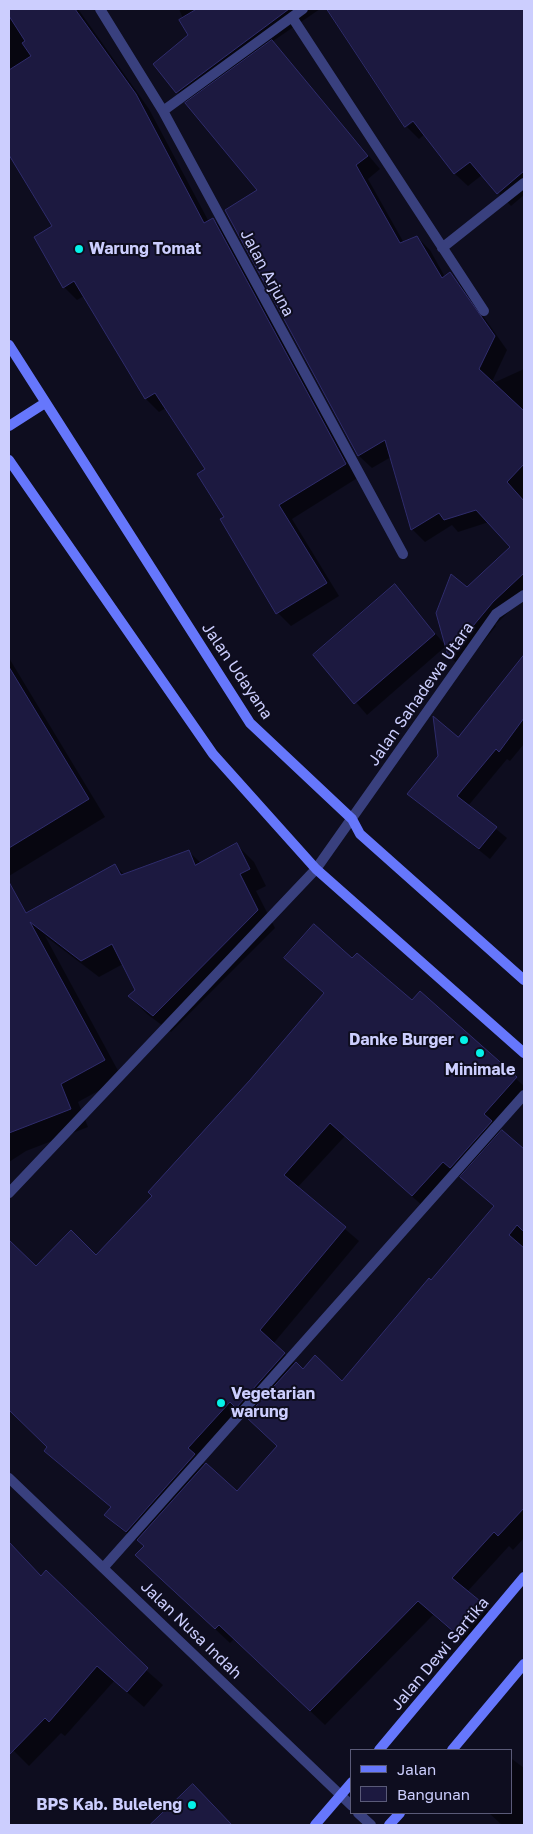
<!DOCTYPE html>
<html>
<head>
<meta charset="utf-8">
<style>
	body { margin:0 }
	#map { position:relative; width:533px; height:1834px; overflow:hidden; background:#0e0d1f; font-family:"Golos Text",sans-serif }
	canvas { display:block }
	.frame { position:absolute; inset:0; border:10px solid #cccefe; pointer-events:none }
	.legend { position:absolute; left:350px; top:1749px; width:162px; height:65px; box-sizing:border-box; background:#0e0d1f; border:1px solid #5a5a78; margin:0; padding:6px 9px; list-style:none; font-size:15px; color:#cccefe }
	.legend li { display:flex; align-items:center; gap:10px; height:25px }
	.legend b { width:25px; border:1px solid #5a5a78 }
</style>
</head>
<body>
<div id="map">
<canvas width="533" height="1834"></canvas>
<div class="frame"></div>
<ul class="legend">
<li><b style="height:6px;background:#6677fc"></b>Jalan</li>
<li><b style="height:14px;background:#1c1940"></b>Bangunan</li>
</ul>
</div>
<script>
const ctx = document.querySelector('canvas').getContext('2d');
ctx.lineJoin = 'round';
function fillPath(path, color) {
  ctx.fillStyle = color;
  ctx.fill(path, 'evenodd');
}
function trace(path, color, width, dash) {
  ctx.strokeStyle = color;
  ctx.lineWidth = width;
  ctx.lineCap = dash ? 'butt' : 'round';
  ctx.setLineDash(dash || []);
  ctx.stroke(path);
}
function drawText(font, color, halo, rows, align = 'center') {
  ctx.font = font + ' "Golos Text",sans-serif';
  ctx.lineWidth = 4;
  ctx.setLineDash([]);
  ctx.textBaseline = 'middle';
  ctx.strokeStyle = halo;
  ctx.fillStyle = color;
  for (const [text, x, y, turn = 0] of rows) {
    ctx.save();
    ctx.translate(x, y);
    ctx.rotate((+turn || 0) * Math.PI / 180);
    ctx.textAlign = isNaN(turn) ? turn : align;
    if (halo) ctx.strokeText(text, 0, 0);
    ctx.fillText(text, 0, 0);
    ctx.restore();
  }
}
fillPath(new Path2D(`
	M9,9h69l71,100 60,113 4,-3 13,14 133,244 -67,42 47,77 -48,30 -13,-13 -53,-95 -18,-48 -41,-62 -7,4 -13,-13 -62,-103 -7,4 -13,-13 -11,-60 -44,-74z
	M179,9h141l-47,32 1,3 106,125 -12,10 36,64 13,-6 13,13 15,27 4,-3 13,12 45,64 -16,34 33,-15v228l-29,28 1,1 -34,42 -13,-12 -12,-43 75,-66 -23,-25 -31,10 -6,-7 -27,17 -13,-13 -21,-72 -19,11 -13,-12 -133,-245 33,-21 -82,-98 13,-57z
	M328,9h196v186l-13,11 -29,-31 -14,11 -13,-12 -30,-40 -6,5 -12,-12 12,-9 -13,8z
	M395,586l51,60 -79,69 -52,-60z
	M9,658l96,159 -96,59z
	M524,658v86l-14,17 -3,-2 -39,47 39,32 -17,21 -81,-65 49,-55z
	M237,845l17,17 12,24 -10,5 19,37 -104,104 -24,-18 -18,-18 8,-6 -14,-26 -24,13 -54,-41 77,142 -44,24 10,25 -62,24 -17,11v-238l106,-58 10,9 64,-23 12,11z
	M286,958l67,2 59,42 8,-10 104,94v12l-27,30 27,23v387l-11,12 -4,-4 -42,46 27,25 -25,28 -36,-30 -108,110 -91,-86 -4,4 -79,-74 -6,-23 -26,-18 -13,-13 6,-7 -53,-44 -14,-14 3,-3 -39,-38v-152l8,-8 19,19 61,-12 57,-60 170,-202zM345,1136l81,73 31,-35 38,33 -152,176 -40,-13 -30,-26 86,-103 -62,-53zM244,1414l34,32 -41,46 -36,-30z
	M9,1543l32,35 122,107 -19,22 -30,-26 -49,55 -4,-3 -32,33 -20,-20z
	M512,1759l12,9v57h-22l-13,-12h23z
	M193,1786l38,39h-79z`), '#0007');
const building = new Path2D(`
	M9,9h66l61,85 68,129 9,-5 133,246 -67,41 48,78 -51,31 -56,-95 4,-2 -27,-43 8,-5 -50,-76 -10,6 -71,-118 -11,7 -29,-51 18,-11 -43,-71v-85l22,-14 -9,-13 3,-2 -16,-25z
	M197,9h92l-113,84 -23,-29 35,-29 -9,-15z
	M327,9h197v162l-27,23 -27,-32 -16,12 -41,-53 -8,6z
	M272,40l96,116 -12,9 44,78 17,-7 25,42 8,-6 45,64 -16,33 45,42v53l-17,18 17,19v72l-31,29 -45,54 -12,-43 15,-39 16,13 43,-40 -34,-37 -32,10 -5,-7 -28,17 -26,-90 -27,16 -133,-246 32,-20 -72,-87z
	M395,584l40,50 -81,70 -41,-49z
	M524,655v63l-25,34 -3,-3 -39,47 40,31 -18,22 -72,-55 31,-38 -5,-40 25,21z
	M9,667l80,132 -80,49z
	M237,843l13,26 -10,5 18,36 -105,106 -25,-20 7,-6 -23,-46 -31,17 -51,-39 75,138 -44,24 10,25 -62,24v-251l17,31 89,-49 6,11 68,-25 6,15z
	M314,924l38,34 5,-5 55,47 8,-9 97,86 -33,37 8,7 -42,47 -7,-6 -31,34 -82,-73 -46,52 62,52 -86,103 25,23 -49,55 -6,-6 -42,46 7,6 -69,78 -22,-17 7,-8 -67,-56 3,-4 -38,-37v-170l27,26 35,-36 25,25 56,-59 -4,-4 102,-112 74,-87 -40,-35z
	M502,1130l22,19v83l-7,-7 -8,10 15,13v260l-26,28 -4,-4 -42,46 28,23 -26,31 -36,-31 -108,110 -91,-86 -4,4 -80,-74 9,-9 -7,-6 69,-77 31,28 40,-45 -31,-29 50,-55 7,7 12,-14 27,26 87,-103 2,2 63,-74 -34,-29z
	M9,1542l32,34 5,-6 102,98 -21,24 -30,-26 -48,56 -4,-4 -36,37z
	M193,1784l39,41h-82z`);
fillPath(building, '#1c1940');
trace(building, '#2f2c6c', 1);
trace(new Path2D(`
	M100,9l63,102 240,443
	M292,17l192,294
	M163,111l140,-102
	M442,248l82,-65
	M9,1193l307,-324 180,-255 28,-19
	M9,1478l343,328
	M104,1567l420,-472
	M358,1813l13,12`), '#39407e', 10);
trace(new Path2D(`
	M9,345l241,378 102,96 8,15 164,146
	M9,426l36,-23
	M9,460l204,294 103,115 208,184
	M379,1750l145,-173
	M452,1750l72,-86
	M315,1825l37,-43
	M389,1825l11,-12`), '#6677fc', 10);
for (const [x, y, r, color] of [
	[79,249,5,"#05f2e8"],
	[464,1040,5,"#05f2e8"],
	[480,1053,5,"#05f2e8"],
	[221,1403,5,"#05f2e8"],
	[192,1805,5,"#05f2e8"]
]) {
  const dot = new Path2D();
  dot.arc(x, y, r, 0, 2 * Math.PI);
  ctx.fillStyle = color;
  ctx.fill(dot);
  trace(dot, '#0e0d1f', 2);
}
drawText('bold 16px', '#cccefe', '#0e0d1f', [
	["Warung Tomat",89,249],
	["Danke Burger",454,1040,"right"],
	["Minimale",480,1070,"center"],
	["Vegetarian",231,1394],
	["warung",231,1412],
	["BPS Kab. Buleleng",182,1805,"right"]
], 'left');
drawText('16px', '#cccefe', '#0e0d1f', [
	["Jalan Arjuna",267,273,62],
	["Jalan Udayana",237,671,56],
	["Jalan Sahadewa Utara",421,694,-55],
	["Jalan Nusa Indah",191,1630,44],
	["Jalan Dewi Sartika",440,1654,-50]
]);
</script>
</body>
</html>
